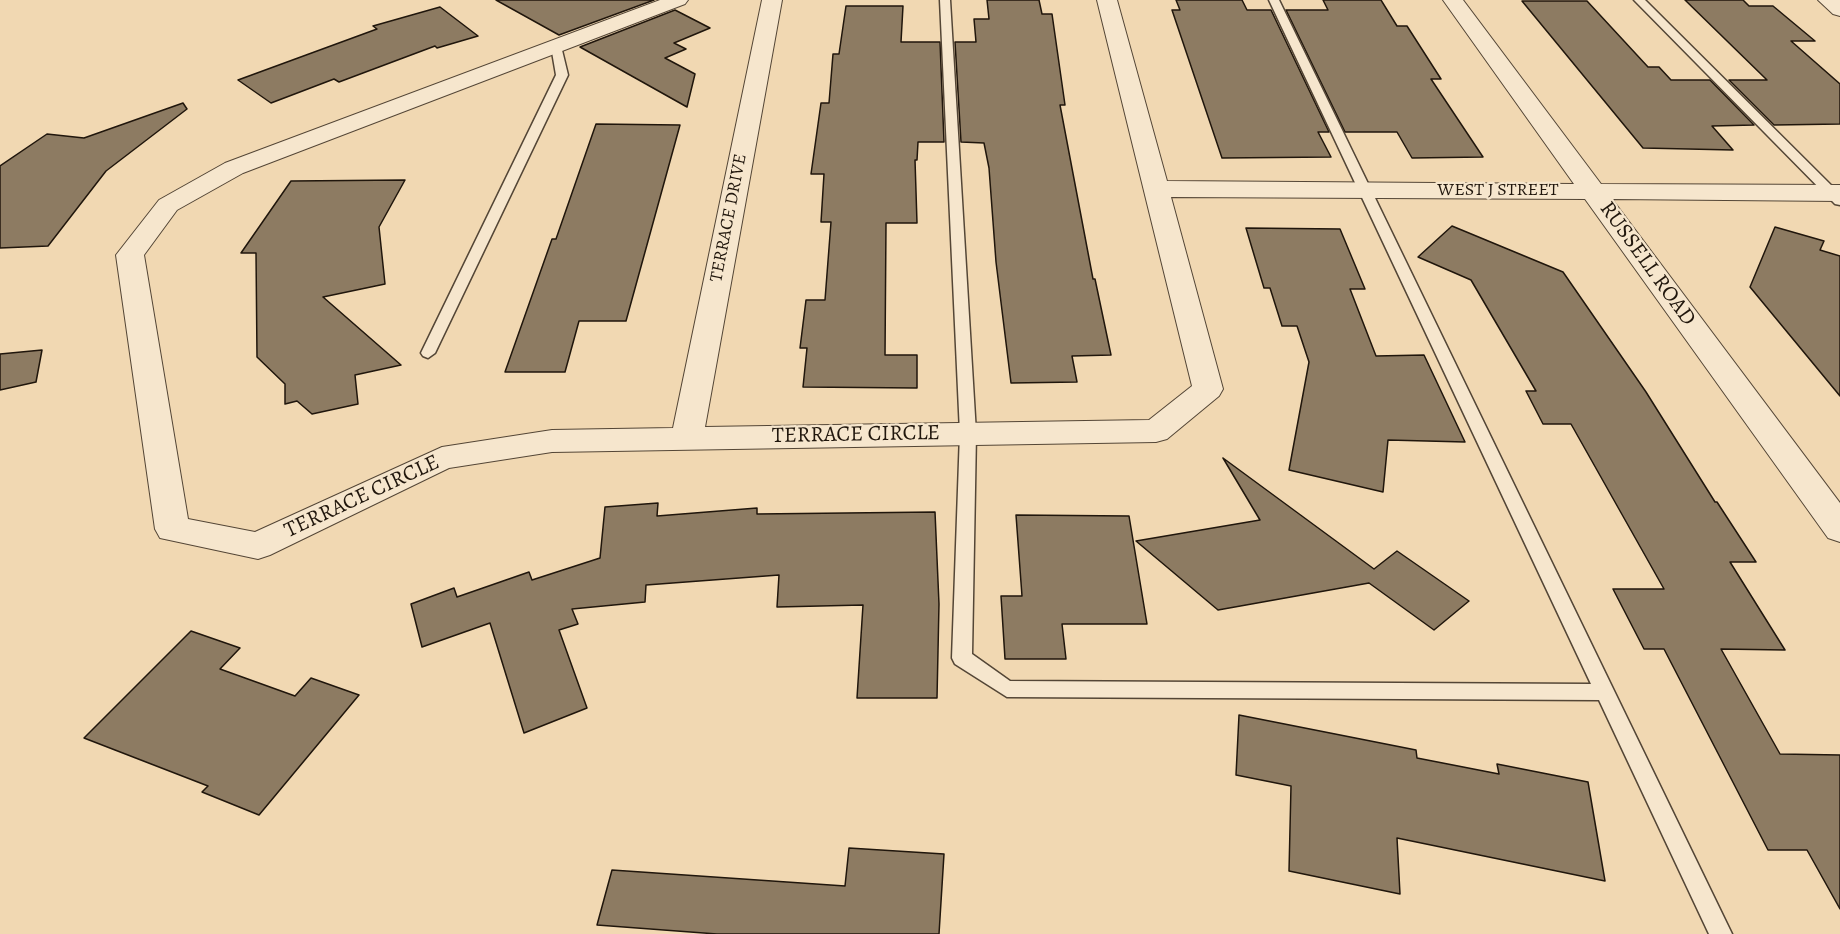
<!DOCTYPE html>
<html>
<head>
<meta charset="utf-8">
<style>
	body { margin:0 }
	canvas { display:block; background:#f1d8b2 }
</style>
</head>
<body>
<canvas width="1840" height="934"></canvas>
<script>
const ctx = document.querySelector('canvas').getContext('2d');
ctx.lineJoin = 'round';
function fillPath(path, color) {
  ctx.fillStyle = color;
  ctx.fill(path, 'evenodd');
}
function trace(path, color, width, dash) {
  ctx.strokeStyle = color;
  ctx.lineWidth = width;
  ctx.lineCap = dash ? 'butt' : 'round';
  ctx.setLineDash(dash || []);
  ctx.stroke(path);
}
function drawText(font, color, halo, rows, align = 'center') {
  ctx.font = font + ' Alegreya,serif';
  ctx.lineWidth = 4.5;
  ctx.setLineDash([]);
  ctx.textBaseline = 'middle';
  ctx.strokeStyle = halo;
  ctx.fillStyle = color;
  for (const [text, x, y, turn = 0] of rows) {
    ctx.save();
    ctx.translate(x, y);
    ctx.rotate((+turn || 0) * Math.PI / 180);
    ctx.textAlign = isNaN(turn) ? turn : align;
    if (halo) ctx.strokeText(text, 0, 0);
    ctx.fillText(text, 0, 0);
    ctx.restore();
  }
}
const building = new Path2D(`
	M496,0h158l-95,35z
	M987,0h52l3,14h10l13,91h-5l33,174h2l16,76 -39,1 5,26 -66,1 -15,-121 -7,-94 -5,-25 -23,-1 -6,-100h21l-2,-23h15z
	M1176,0h66l5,10h24l58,122h-11l13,25 -109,1 -50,-148h8z
	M1323,0h58l16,26h10l34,53h-10l52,78 -71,1 -15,-26h-52l-59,-122h42z
	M1685,0h58l6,6h24l42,35h-24l49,43v40l-66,1 -45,-45h38l-1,-1z
	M1522,1h65l61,66h11l12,13h39l44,45 -42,1 21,24 -90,-2z
	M846,6h57l-2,36h39l4,100h-26l-1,18h-2l2,63h-31l-1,132h32v33l-114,-1 4,-39h-7l6,-48h19l6,-78h-10l3,-48h-13l10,-71h8l4,-49h6z
	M440,7l38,29 -41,12 -2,-2 -96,36 -5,-3 -63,24 -33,-23 139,-51 -4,-3z
	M675,10l35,18 -36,15 12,6 -21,9 30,16 -8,33 -107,-60z
	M183,103l4,6 -81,62 -58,75 -48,2v-82l47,-32 37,4z
	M596,124l84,1 -54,196h-47l-14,51h-60l47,-133h4z
	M405,180l-26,47 6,57 -62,13 78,68 -46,10 3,29 -46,10 -15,-13 -12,3v-20l-28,-27 -1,-104h-15l50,-72z
	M1452,226l111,46 83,120 69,110h2l39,60h-26l55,88 -64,-1 59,105 60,1v154l-33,-59h-39l-104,-201h-20l-31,-60h51l-93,-165h-28l-17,-33h10l-65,-111 -53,-23z
	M1775,227l49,14 -4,9 20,6v140l-90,-109z
	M1246,228l94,1 25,60h-15l26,67 48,-1 41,87 -77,-2 -5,52 -94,-22 20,-108 -12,-36h-15l-12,-38h-6z
	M42,350l-6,32 -36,8v-36z
	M1223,458l151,111 23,-18 72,50 -35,29 -65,-47 -151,27 -82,-69 124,-21z
	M658,503l-1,13 100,-8v6l178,-2 4,92 -2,94h-80l6,-93 -86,2 2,-32 -133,10 -1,17 -73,7 6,15 -19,6 28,78 -63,25 -34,-110 -68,24 -11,-43 43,-16 3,9 72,-25 3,8 68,-22 5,-51z
	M1016,515l113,1 18,108h-85l4,35h-61l-4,-63h21z
	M191,631l49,17 -20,21 75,27 16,-18 48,17 -100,120 -57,-23 6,-6 -124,-48z
	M1239,715l177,35 1,8 82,16 -2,-10 91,18 17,99 -208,-43 3,56 -111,-23 2,-85 -55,-11z
	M849,848l95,6 -5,80h-222l-120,-9 15,-55 233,16z`);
fillPath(building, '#8d7b62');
trace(building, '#20160c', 1.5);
const lane = new Path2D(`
	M940,0h10l26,433 -4,221 38,27 581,3 -322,-684h10l453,934h-23l-110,-234 -592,-3 -52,-33 -3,-6 8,-225z
	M1634,0h11l195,194v11l-5,-1z
	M556,43l5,3 7,29 -133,278 -7,5 -5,-2 -2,-3 135,-278 -5,-29z`);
const street = new Path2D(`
	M660,0h28l-3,4 -442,169 -66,37 -33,45 44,264 67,13 187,-85 110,-17 121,-2 89,-428h20l-77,427 444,-7 43,-34 -95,-386h20l50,181 407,3 -131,-184h20l138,184 239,1v16l-228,-2 228,304v39l-12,-4 -243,-339 -414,-2 52,192 -4,7 -52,43 -11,3 -604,10 -103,16 -179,87 -12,4 -98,-21 -5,-9 -39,-274 43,-55 66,-37z
	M1818,0h22v16l-7,-2z`);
trace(lane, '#544636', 3);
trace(street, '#544636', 2);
fillPath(lane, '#f6e6cd');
fillPath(street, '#f6e6cd');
drawText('18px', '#20160c', '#f6e6cd', [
	["WEST J STREET",1498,191],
	["TERRACE DRIVE",729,218,-79]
]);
drawText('22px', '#20160c', '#f6e6cd', [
	["RUSSELL ROAD",1647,264,54],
	["TERRACE CIRCLE",856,435,-1],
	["TERRACE CIRCLE",362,497,-25]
]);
</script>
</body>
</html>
